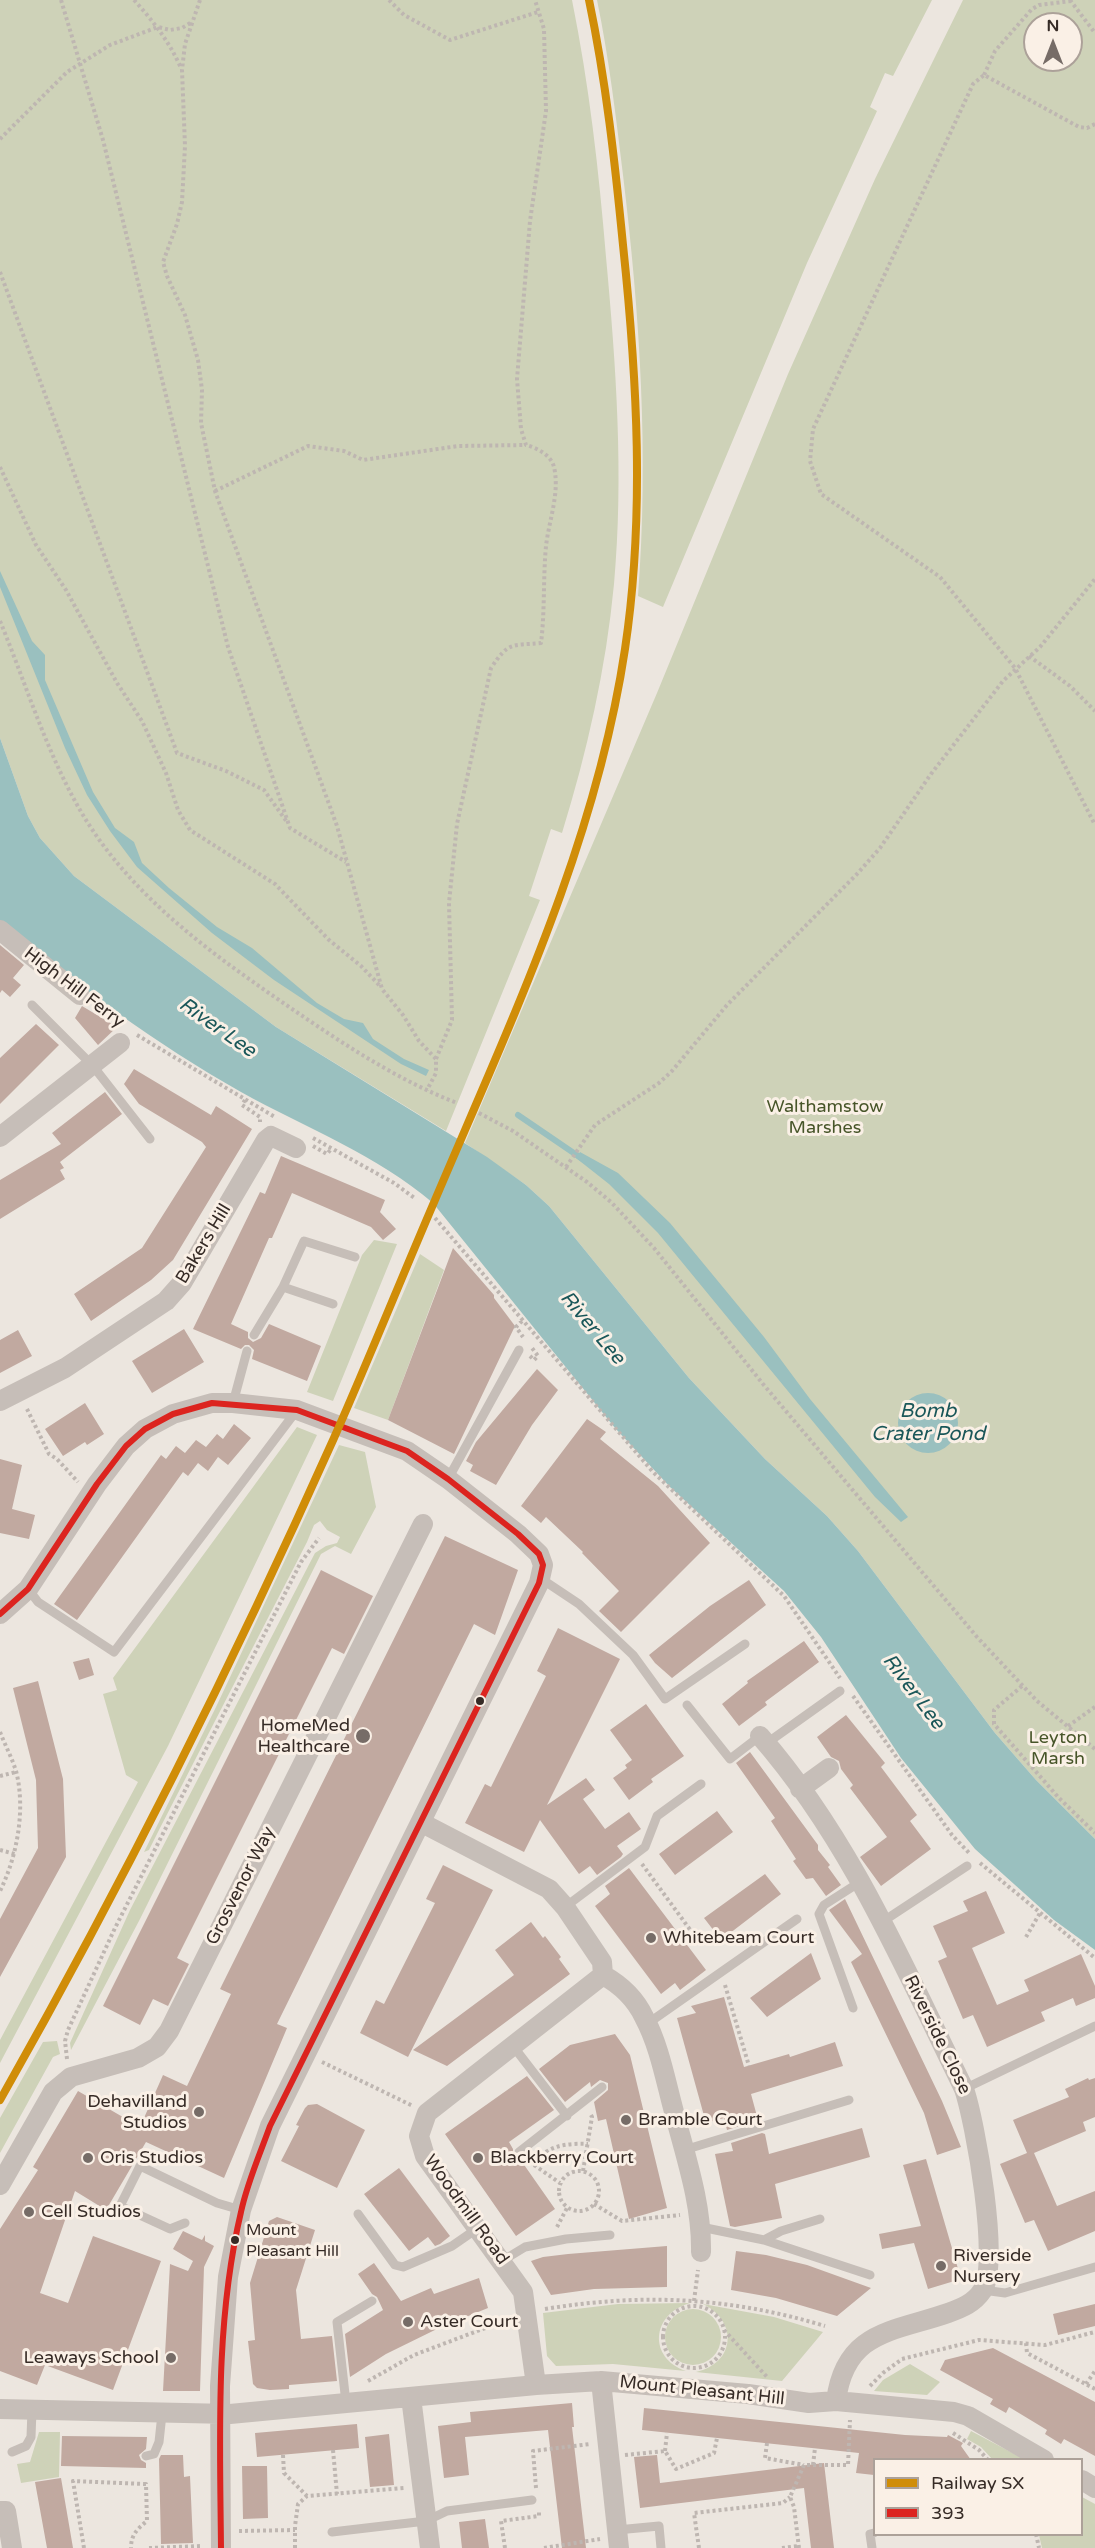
<!DOCTYPE html>
<html>
<head>
<meta charset="utf-8">
<style>
	body { margin:0 }
	#map { position:relative; width:1095px; height:2548px; overflow:hidden; background:#ece6df; font-family:"Varela Round",sans-serif }
	canvas { display:block }
	.legend { position:absolute; left:873px; top:2458px; width:210px; height:78px; box-sizing:border-box; background:#faf0e6; border:2px solid #aca199; margin:0; padding:8px 10px; list-style:none; font-size:18px; color:#362b26 }
	.legend li { display:flex; align-items:center; gap:12px; height:30px }
	.legend b { width:30px; border:2px solid #aca199 }
	.north { position:absolute; left:1023px; top:12px; width:60px; height:60px; box-sizing:border-box; background:#faf0e6; border:2px solid #aca199; border-radius:50%; rotate:0deg; font-size:16px; font-weight:700; line-height:24px; text-align:center; color:#362b26 }
	.north::after { content:''; display:block; margin:auto; width:21px; height:27px; background:#766c67; clip-path:polygon(50% 0,100% 100%,50% 72%,0 100%) }
</style>
</head>
<body>
<div id="map">
<canvas width="1095" height="2548"></canvas>
<ul class="legend">
<li><b style="height:8px;background:#d08d08"></b>Railway SX</li>
<li><b style="height:8px;background:#dc241f"></b>393</li>
</ul>
<div class="north">N</div>
</div>
<script>
const ctx = document.querySelector('canvas').getContext('2d');
ctx.lineJoin = 'round';
function fillPath(path, color) {
  ctx.fillStyle = color;
  ctx.fill(path, 'evenodd');
}
function trace(path, color, width, dash) {
  ctx.strokeStyle = color;
  ctx.lineWidth = width;
  ctx.lineCap = dash ? 'butt' : 'round';
  ctx.setLineDash(dash || []);
  ctx.stroke(path);
}
function drawText(font, color, halo, rows, align = 'center') {
  ctx.font = font + ' "Varela Round",sans-serif';
  ctx.lineWidth = 6;
  ctx.setLineDash([]);
  ctx.textBaseline = 'middle';
  ctx.strokeStyle = halo;
  ctx.fillStyle = color;
  for (const [text, x, y, turn = 0] of rows) {
    ctx.save();
    ctx.translate(x, y);
    ctx.rotate((+turn || 0) * Math.PI / 180);
    ctx.textAlign = isNaN(turn) ? turn : align;
    if (halo) ctx.strokeText(text, 0, 0);
    ctx.fillText(text, 0, 0);
    ctx.restore();
  }
}
fillPath(new Path2D(`
	M0,0h572c17,84 27,171 34,257 10,108 18,219 8,327 -8,85 -27,168 -52,249l-11,-4 -22,67 11,4 -94,231 -170,-104 -202,-151 -34,-38 -12,-22 -28,-78z
	M597,0h335l-39,76 -8,-3 -15,34 7,4 -70,152 -144,344 -25,-11c11,-141 2,-281 -15,-421 -7,-58 -14,-117 -26,-175z
	M963,0h132v1839l-59,-59 -41,-47 -137,-182 -31,-35 -62,-57 -76,-81 -140,-172 -23,-21 -61,-42 192,-450 131,-319 87,-195zM1035,24h36v36h-36z
	M374,1240l23,4 -64,157 -26,-9 55,-137z
	M420,1254l24,16 -56,150 -34,-12z
	M297,1427l20,8 -149,311 -168,317v-23l138,-258 -12,-7 -23,-81 14,-4 -4,-12z
	M339,1445l26,7 11,55 -25,47 -16,-8 -14,8 -181,365 -69,131 -1,-7 60,-133 185,-357 11,-7 11,-3 3,-6 -13,-7 -7,-9 -6,4 -7,17 -147,286 -11,22 -5,2 72,-145z
	M57,2041l3,13 -7,3 -53,96v-35l43,-76z
	M690,2303c-39,11 -42,55 -4,68l-73,-7 -57,2 -9,-10 -4,-43 75,-9z
	M703,2304l71,13 49,15 -41,49 -86,-9c40,-9 42,-51 7,-68z
	M665 2337a28 28 0 1 1 56 0a28 28 0 1 1-56 0Z
	M910,2364l30,18 -13,13 -53,-4 9,-11z
	M971,2431l53,28h-32l-11,-12 -14,-8z
	M39,2432h21l-1,45 -38,6 -4,-19 13,-2z
	M1082,2497l13,7v44h-53l-3,-13 43,-1z`), '#ced2b8');
fillPath(new Path2D(`
	M0,571l32,70 13,14v25l48,112 22,36 19,14 8,21 27,25 48,39 35,21 65,55 27,16 19,4 10,16 31,20 25,11 -3,6 -25,-12 -127,-84 -62,-47 -75,-66 -27,-36 -23,-36 -22,-47 -65,-161z
	M0,738l28,78 12,22 34,38 202,151 211,130 39,28 23,21 140,172 76,81 62,57 31,35 137,182 41,47 59,59v111l-41,-30 -79,-71 -74,-91 -80,-121 -37,-46 -114,-104 -55,-59 -182,-225c-56,-48 -127,-75 -192,-111 -85,-48 -166,-108 -241,-170z
	M580,1152l38,21 52,50 94,114 46,62 98,118 -7,5 -26,-25 -217,-264 -49,-49 -33,-26z
	M898 1423a30 30 0 1 1 60 0a30 30 0 1 1-60 0Z`), '#9ac0bf');
trace(new Path2D(`
	M518,1115l66,45`), '#9ac0bf', 6);
fillPath(new Path2D(`
	M0,945l24,20 -11,13 8,7 -11,12 -8,-7 -2,3z
	M82,1006l35,21 -19,18 -23,-27z
	M36,1024l23,21 -59,59v-46z
	M134,1069l77,46 5,-9 36,23 -79,131 -22,20 -60,41 -17,-27 68,-46 64,-101 -4,-5 -63,-38 -15,-20z
	M105,1092l17,22 -62,48 4,6 -4,2 5,9 -65,40v-39l61,-36 -9,-11z
	M281,1156l104,44 -5,12 16,17 -13,11 -12,-13 -79,-34 -20,45h-3l-38,86 17,8v6l5,4 8,-4 8,-14 52,22 -14,35 -55,-22 2,-9 -5,-5h-4l-4,4 -48,-20 67,-137 5,2z
	M453,1248l41,47v3l21,28 -61,128 -66,-34z
	M184,1329l20,33 -52,31 -20,-32z
	M18,1330l14,26 -32,17v-33z
	M537,1369l21,21 -26,35 -36,60 -26,-14 3,-6 -7,-4 10,-19z
	M85,1403l19,31 -17,11 -2,-3 -22,14 -18,-27z
	M587,1419l19,13 -6,7 58,47 52,57 -89,89 -22,-21 20,-20 -37,-38 1,-1 -37,-35 -5,6 -20,-17z
	M234,1424l17,14 -23,27 -10,-8 -10,14 -10,-8 -10,13 -5,-4 -106,148 -23,-16 107,-149 5,4 10,-13 9,7 11,-13 10,7 11,-13 6,5z
	M0,1459l22,6 -10,44 23,6 -6,24 -29,-6z
	M445,1536l73,34 -23,65 -21,-11 -197,400 10,4 -63,150 -78,-36 -40,68 -31,-19 -35,102 28,10 25,-67 68,25 -48,129 -68,-25 -8,20 -37,-14v-142l38,-59 -5,-3 45,-76 62,36 23,-52 24,11 44,-92 -11,-5z
	M321,1570l52,26 -29,58 -12,-6 -155,310 12,6 -21,42 -15,-7 -13,26 -37,-19z
	M749,1580l17,25 -94,73 -17,-15 -6,-8 61,-49z
	M558,1628l62,31 -73,146 39,-27 9,12 -12,9 22,30 24,-17 12,17 -24,17 6,8 -2,3 -24,18 -7,-9 -11,8 -39,-54 -16,32 -59,-29 20,-39 6,3 55,-111 -9,-5z
	M804,1641l15,21 -54,40 2,3 -28,21 -17,-22 26,-21 -1,-2z
	M89,1658l5,17 -15,5 -6,-18z
	M38,1681l25,98 3,78 -66,120v-58l38,-71 -2,-68 -23,-92z
	M646,1704l38,52 -33,23 2,3 -24,18 -16,-22 14,-10 -2,-3 7,-5 -22,-30z
	M846,1715l39,48 -4,4 36,48 -7,6 21,28 -50,37 -21,-29 27,-20 -37,-49 3,-3 -12,-16 -2,-8 -8,-4 -14,-20z
	M750,1752l68,93v5l12,15 -2,2 13,18 -15,11 -13,-18 -7,1 -13,-18 3,-2 -25,-38 4,-3 -39,-55z
	M717,1811l16,21 -58,43 -16,-21z
	M443,1865l50,25 -85,167 -48,-24 16,-33 8,4 51,-101 -9,-4z
	M629,1868l77,102 -26,20 -5,-7 -14,11 -66,-88 15,-12 -5,-8z
	M765,1874l16,20 -60,46 -17,-22z
	M986,1891l19,42 -33,15 25,57 32,-14 -5,-11 57,-26 14,32v12l-19,8 -3,-8 -32,14 4,9 -58,26 -14,-32 -10,4 -25,-58 9,-4 -14,-31 35,-15 -5,-10z
	M845,1899l97,202 19,46 -24,8 -13,-42 -73,-151 11,-8 -33,-44z
	M531,1922l12,16 2,-2 16,21 -2,2 11,15 -123,92 -34,-16 101,-75 -19,-25z
	M811,1953l10,26 -54,38 -17,-19z
	M724,1997l20,70 45,-13 1,3 45,-15 8,24 -92,28 7,26 -31,10 -3,-12 -18,5 -29,-105 19,-5 -5,-7z
	M615,2034l15,21 37,153 -38,11 -23,-100 -8,2 -4,-19 14,-12v-7l-8,-3 -9,7 -1,-5 -25,20 -26,-33 31,-24z
	M527,2076l27,34 -45,32 4,7v7l7,3 35,50 -39,27 -71,-102z
	M1088,2078l1,2 6,-2v39l-12,5 3,9 -52,22 23,53 38,-15v40l-47,20 -14,-31 -9,3 -25,-59 27,-11 -14,-33 56,-23 -4,-8z
	M317,2104l48,26 -28,58 -56,-27 18,-35 -3,-1 9,-17 3,-3z
	M862,2128l8,29 -95,27 7,34 -47,9 -5,-1 -15,-72 18,-3 -2,-8 31,-10 3,1 4,20z
	M926,2159l35,120 -33,10 -14,-46 -32,6 -3,-15 42,-8 -18,-61z
	M399,2168l51,68 -10,8 -5,2 -7,-9 -19,14 -45,-57z
	M277,2217l38,13 -19,60 5,49 31,-3 5,45 -48,4v4l-19,1 -13,-2 -4,-4 -5,-43 7,-1 -5,-57 19,-62z
	M183,2231l19,9 3,-5v6l9,5 -10,21 -4,124h-37l7,-127 18,7 5,-10 -20,-12z
	M667,2246v41l-73,2 -43,6 -20,-34 12,-4 25,-3z
	M736,2251l30,4 41,10 64,23 -34,28 -61,-18 -45,-8z
	M374,2263l27,38 30,-13 3,6 45,-16 9,30 -47,19 -55,27 -36,23 -5,-43 38,-24 -6,-13 -5,-3 -14,-20z
	M1095,2304v22l-37,9 -5,-21z
	M993,2348l102,54v54l-31,-17 -3,5 -16,-10 2,-4 -38,-23 -3,6 -16,-9 3,-5 -53,-29 5,-10z
	M572,2403l2,24h-2l14,121h-24l-14,-118 -83,7 4,38 -25,3 -6,-52 33,-4 -1,-10z
	M644,2408l261,27 42,2 1,-2 15,8 -2,3 10,14h-97v15l-18,-2 3,-20 -217,-23z
	M357,2424l2,24 -102,9 -2,-24z
	M389,2434l5,51 -24,2 -5,-50z
	M62,2436l85,1 -1,12 -7,6 2,5 5,3v5l-85,-2z
	M161,2455h22l1,22 6,-1 3,67 -32,1 -2,-85z
	M657,2455l3,28 164,-20 10,85h-23l-7,-60 -164,20 -6,-51z
	M242,2466h25l1,52 -25,1z
	M61,2478l12,70h-26l-12,-66z
	M485,2519l4,29h-27l-3,-26z`), '#c1a9a0');
trace(new Path2D(`
	M61,0l42,140 125,507 62,181 56,34
	M134,0c19,21 35,41 47,68
	M200,0l-15,44 -3,26 3,76 -3,56 -5,22 -14,38 4,14 18,39 13,45 4,30 -1,33 14,68 122,335 45,163 21,26 16,26 17,18v14l-9,17
	M389,0l15,15 46,25 88,-28
	M1070,0l25,33
	M984,75l11,-24 37,-42 7,-4 32,-4
	M1095,124l-8,4 -8,-1 -95,-52 -11,9 -160,345 -3,32 11,33 119,83 75,91 80,157
	M0,139l67,-67 43,-27 48,-18 12,3 12,-2 10,-6
	M0,272l177,481 49,18 38,19 23,32
	M0,467l36,78 30,45 51,93 25,38 24,52 12,37 12,20 85,54 54,56 32,26 20,21
	M215,491l93,-45 36,5 19,9 95,-14 68,-1
	M0,621c26,63 46,130 80,189 51,88 136,147 218,203 50,34 102,68 159,90
	M1029,656l41,30 25,25
	M95,1006l26,18
	M137,1035l138,82
	M436,1059l16,-39 -3,-117 8,-79 34,-156c18,-27 20,-22 50,-25 4,-32 2,-65 5,-97 3,-26 14,-53 8,-79 -3,-12 -17,-19 -28,-22l-5,-16 -4,-50 13,-158 16,-110 -2,-82 -9,-29
	M245,1100l-3,5 18,12v5
	M479,1113l34,18 74,51 24,20 43,46 109,136 214,253 60,64 58,48
	M313,1138l81,45 22,16
	M313,1146l14,8 5,-6
	M566,1167l29,-42 64,-42 13,-12 55,-66 130,-131 23,-26 51,-74 72,-93 37,-34 55,-68
	M435,1218l218,254 131,124 56,82
	M522,1321l-6,6 7,10
	M530,1356l4,4 4,-4 -6,-8
	M27,1409l22,45 8,5 21,23
	M1022,1686l-28,24v14l65,74 36,35
	M853,1696l99,139 18,19
	M1068,1726l27,-19
	M0,1732c5,13 12,26 16,39 10,38 1,86 -16,120
	M0,1776l16,-4
	M0,1850l15,4
	M980,1863l115,95
	M642,1864l60,82
	M1026,1937l14,-24
	M725,1985l24,81
	M67,2059l-2,-18 3,-11 47,-102 186,-366 18,-24
	M322,2062l91,44
	M534,2165l26,18
	M535,2166c8,-21 33,-23 53,-22
	M559 2191a20 20 0 1 1 40 0a20 20 0 1 1-40 0Z
	M583,2171l9,-54 -2,-4
	M594,2204l28,17 58,-6
	M557,2227l10,-19
	M694,2301l4,-31
	M663 2337a31 31 0 1 1 62 0a31 31 0 1 1-62 0Z
	M545,2309c98,-16 184,-12 280,17
	M724,2330l44,48
	M1026,2343l1,10 68,36
	M368,2381l46,-26 95,-36
	M1086,2384l9,-13
	M870,2386l13,-13 19,-14 77,-19 66,5 50,-13
	M953,2433l26,17 9,10
	M767,2443l-2,15 39,7
	M333,2450l4,44
	M665,2451l2,-18
	M283,2455l1,18 23,23
	M625,2455l40,-4 11,18 38,-16 3,-15
	M813,2465l2,-17
	M536,2488l-3,-37 57,-7
	M239,2531l56,-1
	M1036,2534l3,14
	M84,2548l-11,-67 73,3 1,37c-10,8 -16,14 -16,27
	M149,2548l53,-2
	M295,2548v-22l3,-22 9,-8 97,-8
	M505,2548l-4,-27 38,-5v-5
	M544,2548l56,-9
	M699,2548l-5,-35 89,-10 7,-6
	M782,2548l16,-2
	M799,2548l-5,-41 -4,-10 14,-32h44l2,-45`), '#beb6b1', 4, [3, 3]);
trace(new Path2D(`
	M32,1005l61,61 57,73
	M283,1287l50,17
	M254,1335l29,-48 21,-46 51,16
	M233,1403l14,-52
	M448,1479l71,-129
	M540,1578l39,26 54,51 32,44 80,-55
	M28,1589l10,13 76,50 183,-242
	M687,1705l43,54 30,-23
	M767,1743l73,-52
	M565,1907l80,-60 12,-31 44,-32
	M882,1922l85,-56
	M853,2008l-34,-94 5,-9 36,-23
	M647,2024l150,-105
	M513,2046l54,70
	M964,2089l131,-63
	M684,2150l165,-50
	M519,2152l83,-65
	M358,2214l37,51 8,2 49,-21 26,-18
	M185,2223l-15,6 -50,-23 20,-40 77,37 24,7
	M701,2227l63,13 17,-9 39,-12
	M764,2240l106,35
	M502,2261l23,-14 41,-8 44,-4
	M983,2290l22,3 90,-26
	M346,2403l-9,-81 35,-21
	M12,2452l14,-6 5,-9 1,-27
	M146,2456l8,-2 5,-12 3,-28
	M617,2530l42,-4 2,22
	M332,2532l94,-11 21,-10 85,-11
	M872,2548l-2,-14 4,-1`), '#c6beb8', 9);
trace(new Path2D(`
	M0,930l80,65
	M0,1137l120,-94
	M0,1401l65,-33 101,-67 16,-18 84,-143 5,-4 25,12
	M0,1614l28,-25 69,-105 29,-38 19,-17 28,-15 39,-11h21l64,7 110,41 41,28 70,55 21,20 4,11 -4,18 -269,543 -29,84 -13,67 -8,109 1,162
	M760,1736c90,103 144,231 204,353 11,32 37,176 18,202 -8,12 -20,17 -34,22 -54,19 -103,17 -112,88
	M800,1789l29,-21
	M422,1823l127,66 16,18 37,55 1,13 -176,138 -8,23 6,20 98,136 13,93
	M603,1975c18,10 32,23 41,42 15,28 21,61 29,91 12,47 29,95 28,144
	M0,2185l53,-93 18,-15 67,-19 19,-11 12,-16 254,-507
	M601,2381l18,167
	M411,2397l19,151
	M0,2409l230,5 306,-29 65,-4 147,13 61,9 27,-2 118,11 14,4 76,44
	M1082,2480l13,8
	M0,2511h6l6,37`), '#c6beb8', 20);
trace(new Path2D(`
	M0,1614l28,-25 69,-105 29,-38 19,-17 28,-15 39,-11 85,7 110,41 41,28 70,55 21,20 4,11 -4,18 -269,543c-10,28 -23,57 -29,86 -26,110 -21,224 -20,336`), '#dc241f', 6);
trace(new Path2D(`
	M0,2100c122,-215 233,-436 334,-662 35,-79 67,-159 101,-238 76,-179 161,-357 190,-551 20,-134 12,-271 -2,-404 -8,-82 -17,-164 -34,-245`), '#d08d08', 8);
for (const [x, y, r, color] of [
	[480,1701,5,"#362b26"],
	[363,1736,8,"#766c67"],
	[651,1938,6,"#766c67"],
	[199,2112,6,"#766c67"],
	[626,2120,6,"#766c67"],
	[88,2158,6,"#766c67"],
	[478,2158,6,"#766c67"],
	[29,2212,6,"#766c67"],
	[235,2240,5,"#362b26"],
	[941,2266,6,"#766c67"],
	[408,2322,6,"#766c67"],
	[171,2358,6,"#766c67"]
]) {
  const dot = new Path2D();
  dot.arc(x, y, r, 0, 2 * Math.PI);
  ctx.fillStyle = color;
  ctx.fill(dot);
  trace(dot, '#faf0e6', 2);
}
drawText('16px', '#362b26', '#faf0e6', [
	["Mount",246,2231],
	["Pleasant Hill",246,2252]
], 'left');
drawText('18px', '#362b26', '#faf0e6', [
	["High Hill Ferry",74,988,37],
	["Bakers Hill",204,1244,-59],
	["Grosvenor Way",241,1886,-63],
	["Riverside Close",937,2035,64],
	["Woodmill Road",466,2210,54],
	["Mount Pleasant Hill",702,2391,6]
]);
drawText('18px', '#475529', '#faf0e6', [
	["Walthamstow",825,1107],
	["Marshes",825,1128],
	["Leyton",1058,1738],
	["Marsh",1058,1759]
]);
drawText('18px', '#362b26', '#faf0e6', [
	["HomeMed",350,1726,"right"],
	["Healthcare",350,1747,"right"],
	["Whitebeam Court",663,1938],
	["Dehavilland",187,2102,"right"],
	["Studios",187,2123,"right"],
	["Bramble Court",638,2120],
	["Oris Studios",100,2158],
	["Blackberry Court",490,2158],
	["Cell Studios",41,2212],
	["Riverside",953,2256],
	["Nursery",953,2277],
	["Aster Court",420,2322],
	["Leaways School",159,2358,"right"]
], 'left');
drawText('italic 20px', '#1a5759', '#faf0e6', [
	["River Lee",217,1028,35],
	["River Lee",592,1328,50],
	["Bomb",928,1412],
	["Crater Pond",928,1435],
	["River Lee",913,1692,53]
]);
</script>
</body>
</html>
